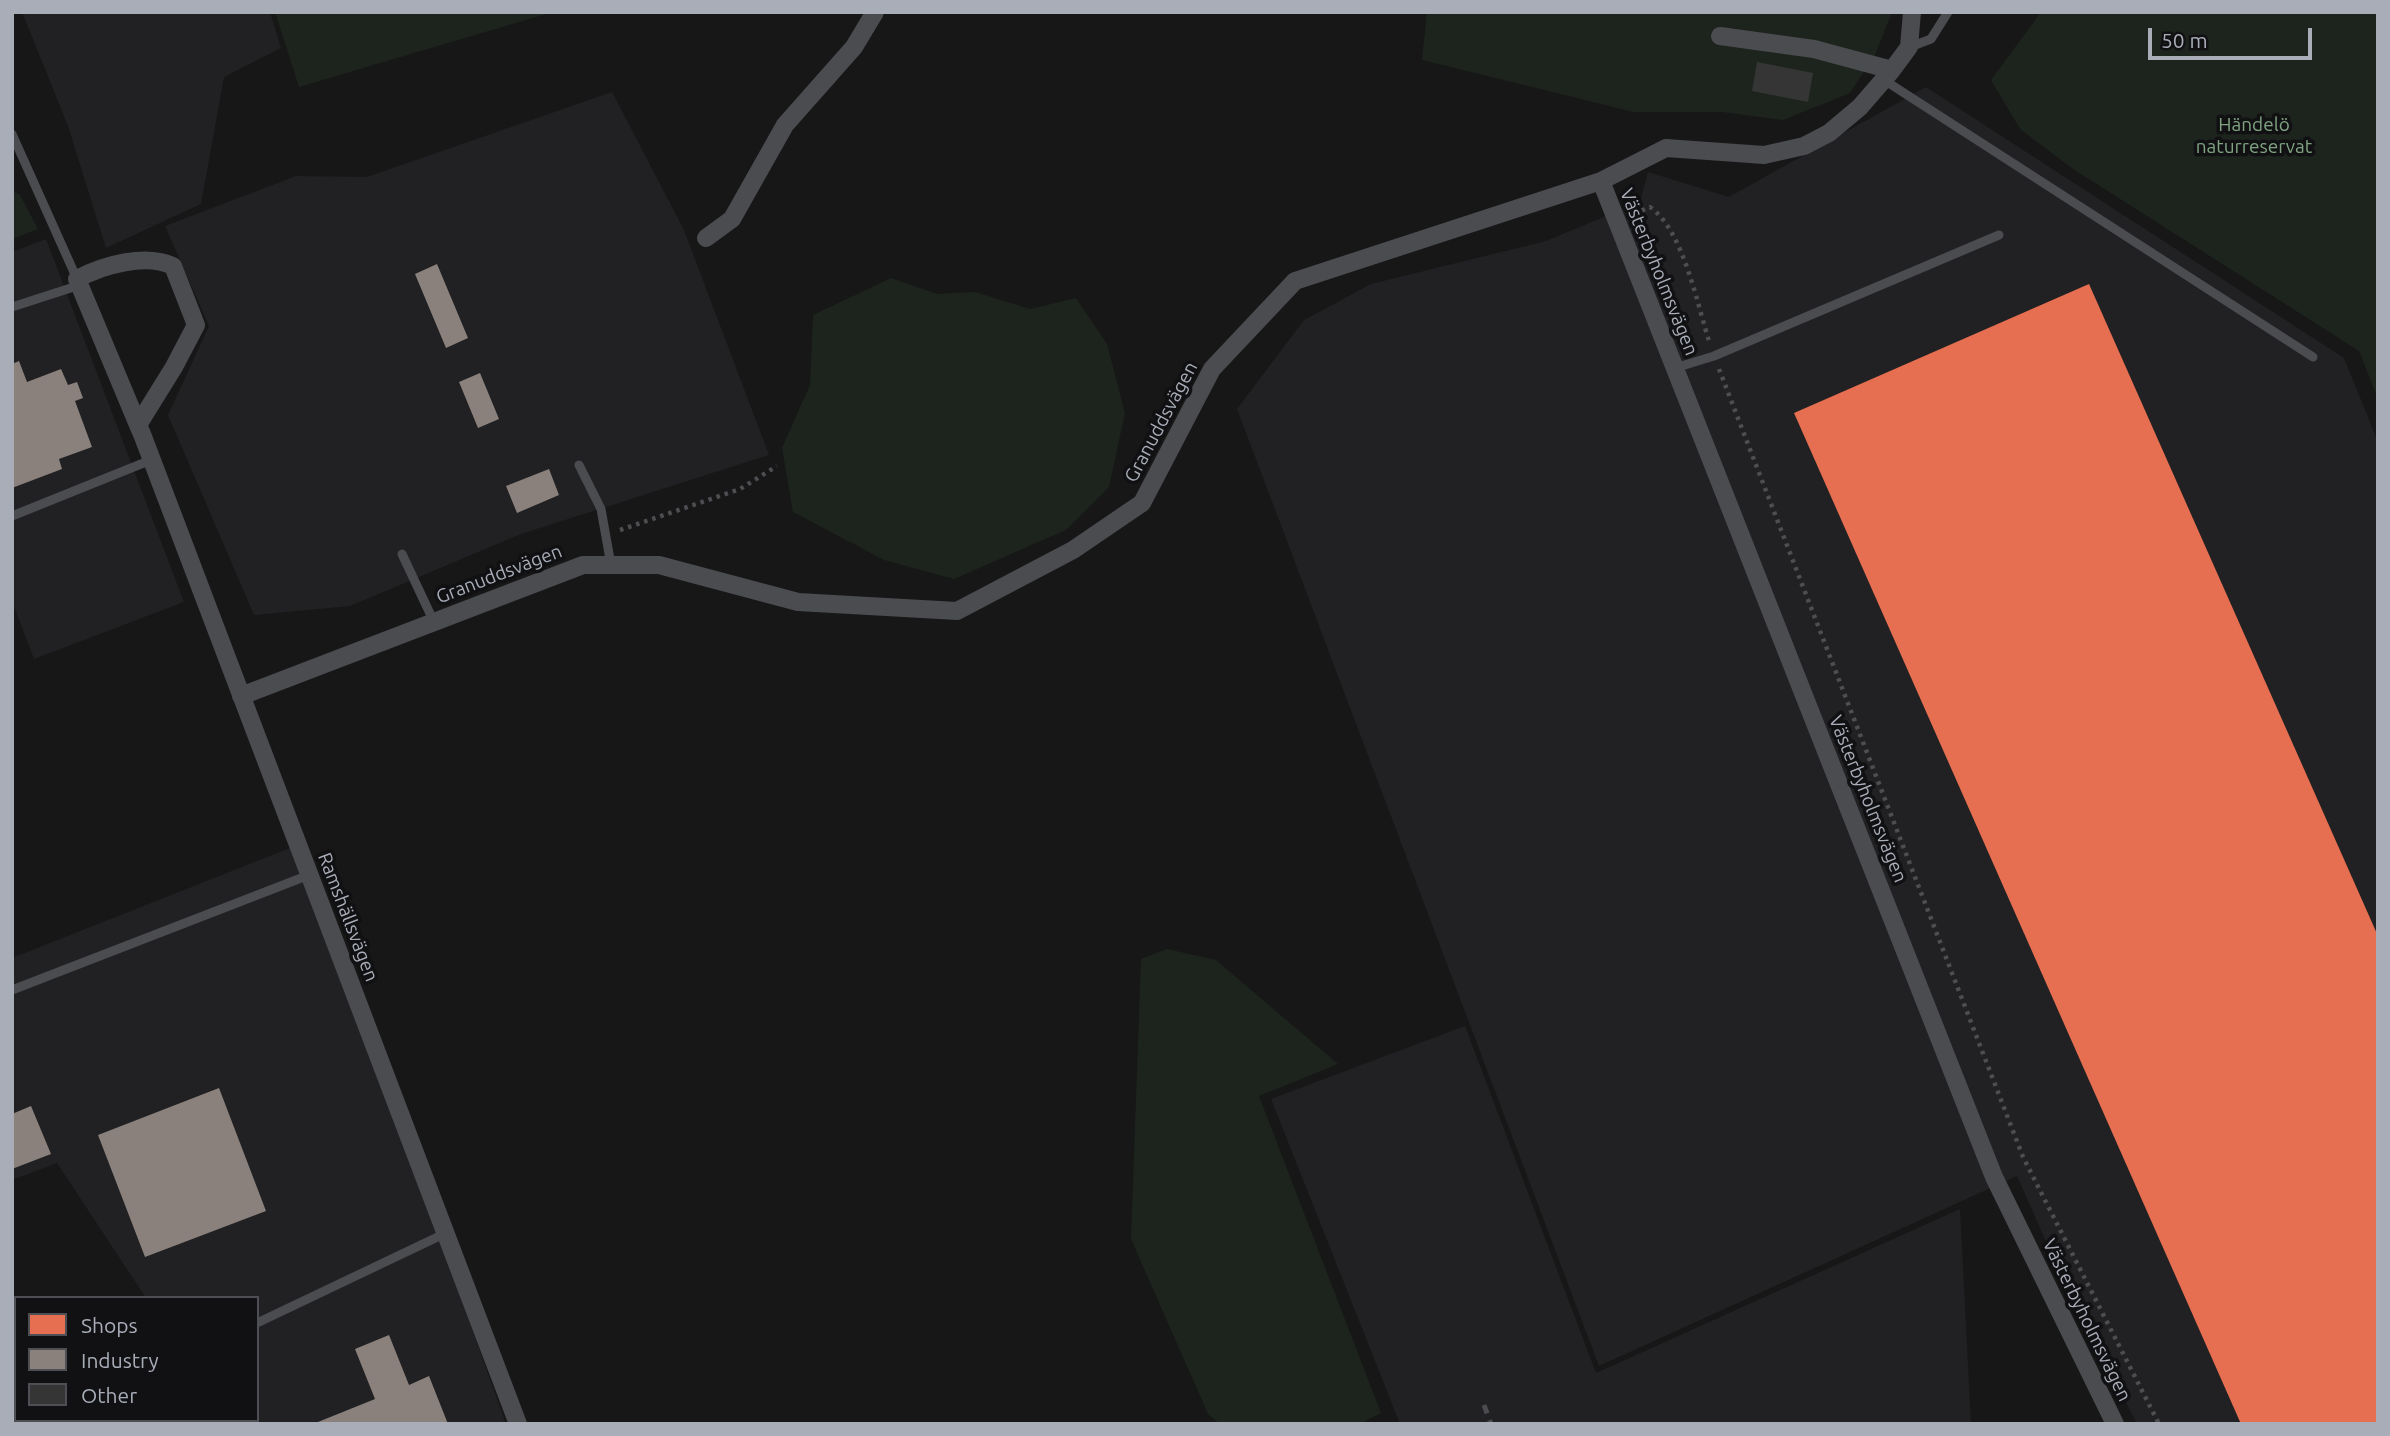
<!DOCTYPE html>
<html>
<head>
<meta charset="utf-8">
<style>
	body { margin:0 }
	#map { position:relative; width:2390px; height:1436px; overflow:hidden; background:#171717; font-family:Ubuntu,sans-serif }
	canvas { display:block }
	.frame { position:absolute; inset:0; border:14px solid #a8adb8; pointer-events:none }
	.legend { position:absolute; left:14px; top:1296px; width:245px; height:126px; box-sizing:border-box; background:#111113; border:2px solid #4d4f55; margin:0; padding:9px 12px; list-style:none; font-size:21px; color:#a8adb8 }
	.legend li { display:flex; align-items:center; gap:14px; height:35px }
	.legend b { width:35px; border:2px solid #4d4f55 }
	.scale { position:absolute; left:2148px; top:28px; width:164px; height:32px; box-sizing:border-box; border:4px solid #a8adb8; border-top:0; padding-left:9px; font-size:21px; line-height:24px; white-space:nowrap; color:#a8adb8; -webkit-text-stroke:5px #111113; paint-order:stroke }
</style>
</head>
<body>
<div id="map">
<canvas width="2390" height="1436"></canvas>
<div class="frame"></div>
<ul class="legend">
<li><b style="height:19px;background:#e76f51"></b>Shops</li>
<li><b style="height:19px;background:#8a817c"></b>Industry</li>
<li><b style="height:19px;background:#353536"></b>Other</li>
</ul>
<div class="scale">50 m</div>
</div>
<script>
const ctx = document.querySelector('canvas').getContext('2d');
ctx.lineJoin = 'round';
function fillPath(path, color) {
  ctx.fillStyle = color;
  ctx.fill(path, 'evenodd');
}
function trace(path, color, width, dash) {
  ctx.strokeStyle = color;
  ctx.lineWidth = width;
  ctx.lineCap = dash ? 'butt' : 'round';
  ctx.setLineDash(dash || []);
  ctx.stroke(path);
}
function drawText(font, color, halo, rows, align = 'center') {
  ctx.font = font + ' Ubuntu,sans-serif';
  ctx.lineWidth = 7;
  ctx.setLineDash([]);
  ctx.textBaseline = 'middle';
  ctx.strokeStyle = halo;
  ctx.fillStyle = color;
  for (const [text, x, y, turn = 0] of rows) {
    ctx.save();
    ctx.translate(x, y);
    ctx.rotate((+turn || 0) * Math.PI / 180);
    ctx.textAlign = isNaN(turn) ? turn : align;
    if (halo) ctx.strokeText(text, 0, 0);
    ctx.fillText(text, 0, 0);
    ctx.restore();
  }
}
fillPath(new Path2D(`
	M22,12h248l11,36 -57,29 -23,127 -95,44 -38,-122z
	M1926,87l418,271 34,84v982h-241l-81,-160 -39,-88 -418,190 -362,-957 67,-89 67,-36 175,-43 94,-39 8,-30 81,25z
	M612,92l72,138 85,225 -248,79 -171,72 -96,9 -86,-200 41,-89 -44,-100 131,-50 71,1z
	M46,239l138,363 -150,57 -22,-58v-349z
	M290,848l168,441 48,135h-277l-3,-4h31v-122h-111l-89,-135 -45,17v-222z
	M1465,1026l131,347 364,-164 11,215h-571l-129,-325z
	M12,1303l4,6v111h61l-1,4h-64z`), '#212123');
fillPath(new Path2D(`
	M275,12h278l-254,75z
	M1427,12h465l-17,43 -25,38 -67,27 -61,-8h-88l-212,-52z
	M2041,12h337v387l-19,-48 -286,-182 -53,-40 -29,-49z
	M12,191l8,4 18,34 -26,10z
	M891,278l46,16 38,-2 55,17 46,-11 31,46 18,69 -16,74 -43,43 -112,49 -70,-19 -91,-48 -11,-64 28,-63 3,-70z
	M1167,949l49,11 122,104 -79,32 122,317 -22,11h-139l-12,-10 -77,-175 10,-280z`), '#1d241e');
fillPath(new Path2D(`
	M2089,284l289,652v488h-137l-447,-1011z`), '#e76f51');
fillPath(new Path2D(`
	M437,264l31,74 -22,10 -31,-74z
	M19,361l8,21 34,-13 7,16 9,-3 6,16 -8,3 17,46 -33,12 3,10 -50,19v-124z
	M480,373l19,46 -21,9 -19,-46z
	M549,469l10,26 -42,18 -11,-27z
	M219,1088l47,123 -121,46 -47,-122z
	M31,1106l20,48 -39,15v-55z
	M389,1335l20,50 20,-9 19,48h-135l62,-25 -20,-50z`), '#8a817c');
fillPath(new Path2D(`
	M1757,62l56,11 -5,29 -56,-11z`), '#353536');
trace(new Path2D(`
	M1634,214l16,-7c34,24 47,98 60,137
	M1719,369l304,788 136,267
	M620,530l120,-41 37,-23`), '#4d4e52', 4.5, [3.5, 5]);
trace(new Path2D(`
	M1910,47l21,-8 17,-27
	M1884,80l429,277
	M12,134l65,145
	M12,307l68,-22
	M1675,368l39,-12 285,-121
	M579,465l22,44 10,56
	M12,516l139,-56
	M402,554l32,68
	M12,990l297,-115
	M257,1323l189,-90
	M12,1366l4,5
	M40,1424l1,-4`), '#4b4c50', 9);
trace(new Path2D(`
	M1720,36l94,13 78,21
	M1601,181l393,996 121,247
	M706,238l26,-19 53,-94 69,-78 21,-35
	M138,425l36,-58 22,-42 -23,-59c-27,-13 -70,-1 -96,13l61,146 4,9 376,990
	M241,696l342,-131h76l139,37 159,9 116,-61 69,-47 70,-134 83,-88 306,-100 65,-33 98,7 40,-9 25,-13 31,-26 32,-37 17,-23 3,-35`), '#4b4c50', 18);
trace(new Path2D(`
	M1484,1405l7,19`), '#4b4c4f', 5, [9, 7]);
drawText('19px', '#7fa381', '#111113', [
	["Händelö",2254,125],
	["naturreservat",2254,147]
]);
drawText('19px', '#a8adb8', '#111113', [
	["Västerbyholmsvägen",1659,272,68],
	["Granuddsvägen",1161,422,-62],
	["Granuddsvägen",499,574,-21],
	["Västerbyholmsvägen",1868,799,68],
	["Ramshällsvägen",348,917,69],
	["Västerbyholmsvägen",2087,1320,64]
]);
</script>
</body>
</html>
